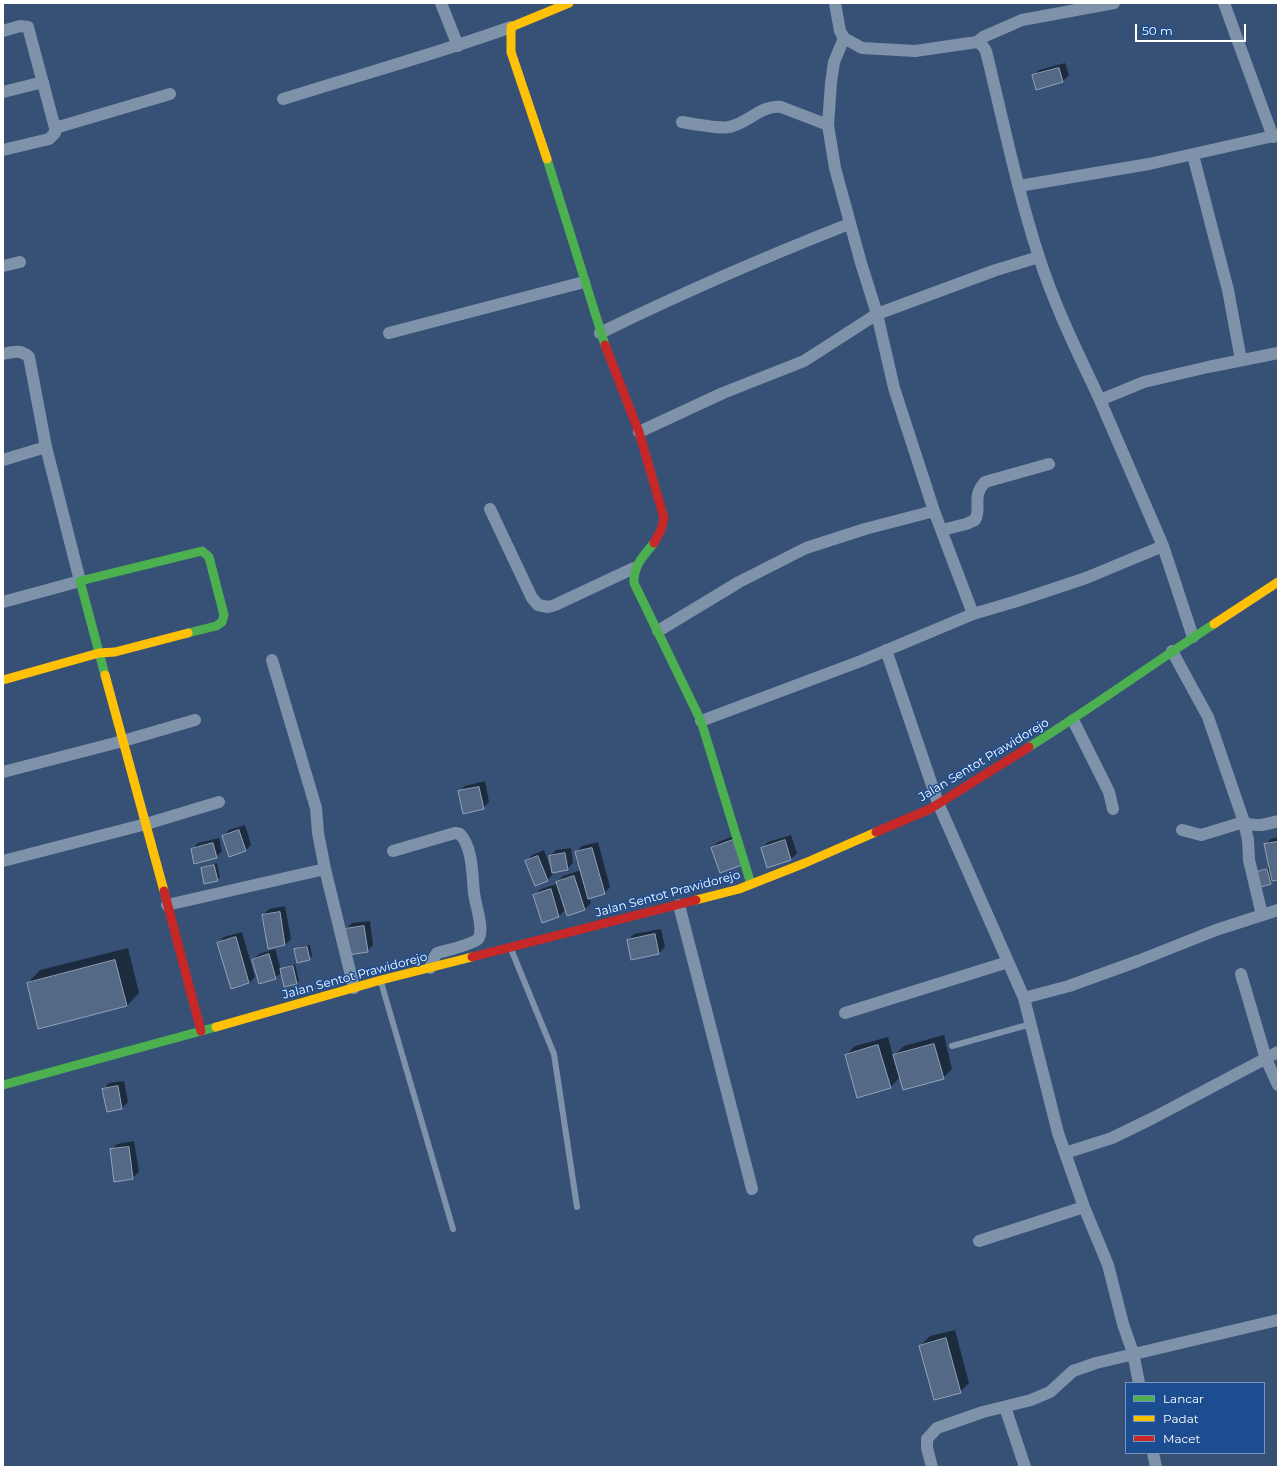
<!DOCTYPE html>
<html>
<head>
<meta charset="utf-8">
<style>
	body { margin:0 }
	#map { position:relative; width:1281px; height:1470px; overflow:hidden; background:#375176; font-family:Montserrat,sans-serif }
	canvas { display:block }
	.frame { position:absolute; inset:0; border:4px solid #fff; pointer-events:none }
	.legend { position:absolute; left:1125px; top:1382px; width:140px; height:72px; box-sizing:border-box; background:#1c4d91; border:1px solid #7794bd; margin:0; padding:5px 7px; list-style:none; font-size:12px; color:#fff }
	.legend li { display:flex; align-items:center; gap:8px; height:20px }
	.legend b { width:20px; border:1px solid #7794bd }
	.scale { position:absolute; left:1135px; top:24px; width:111px; height:18px; box-sizing:border-box; border:2px solid #fff; border-top:0; padding-left:5px; font-size:12px; line-height:14px; white-space:nowrap; color:#fff; -webkit-text-stroke:3px #1c4d91; paint-order:stroke }
</style>
</head>
<body>
<div id="map">
<canvas width="1281" height="1470"></canvas>
<div class="frame"></div>
<ul class="legend">
<li><b style="height:5px;background:#4caf50"></b>Lancar</li>
<li><b style="height:5px;background:#ffc107"></b>Padat</li>
<li><b style="height:5px;background:#c62828"></b>Macet</li>
</ul>
<div class="scale">50 m</div>
</div>
<script>
const ctx = document.querySelector('canvas').getContext('2d');
ctx.lineJoin = 'round';
function fillPath(path, color) {
  ctx.fillStyle = color;
  ctx.fill(path, 'evenodd');
}
function trace(path, color, width, dash) {
  ctx.strokeStyle = color;
  ctx.lineWidth = width;
  ctx.lineCap = dash ? 'butt' : 'round';
  ctx.setLineDash(dash || []);
  ctx.stroke(path);
}
function drawText(font, color, halo, rows, align = 'center') {
  ctx.font = font + ' Montserrat,sans-serif';
  ctx.lineWidth = 3;
  ctx.setLineDash([]);
  ctx.textBaseline = 'middle';
  ctx.strokeStyle = halo;
  ctx.fillStyle = color;
  for (const [text, x, y, turn = 0] of rows) {
    ctx.save();
    ctx.translate(x, y);
    ctx.rotate((+turn || 0) * Math.PI / 180);
    ctx.textAlign = isNaN(turn) ? turn : align;
    if (halo) ctx.strokeText(text, 0, 0);
    ctx.fillText(text, 0, 0);
    ctx.restore();
  }
}
fillPath(new Path2D(`
	M1065,63l4,12 -6,6 -27,7 -3,-12 6,-6z
	M485,781l4,21 -6,6 -24,-16 6,-6z
	M245,825l6,20 -6,6 -22,-15 6,-6z
	M739,834l-19,38 -8,-24 6,-6z
	M791,835l6,18 -6,6 -23,7 -6,-18 6,-6z
	M1278,837v4l-7,1v2l7,-1v36l-5,1 -3,3 -12,-11 3,-2 9,-3 -5,-22 6,-6z
	M219,838l3,13 -6,6 -24,-8 6,-6z
	M598,842l12,45 -6,7 -15,4 2,5 -6,6 -17,6 -2,-6 -7,7 -25,-21 7,-6 16,-5v-2l6,-6 18,-6 -5,-18 6,-6z
	M571,848l2,15 -6,6 -15,3 1,2 -6,6 -21,-19 6,-6 12,-5 7,19 -1,-13 6,-6z
	M217,863l3,14 -3,3 -15,-12 3,-2z
	M285,906l6,33 -6,6 -17,2 -5,-32 6,-6z
	M370,921l3,24 -6,6 -21,-22 6,-6z
	M661,929l4,18 -6,6 -31,-13 6,-6z
	M242,932l13,45 -6,6 -31,-40 6,-6z
	M310,945l2,11 -3,3 -14,-9 3,-3z
	M128,948l11,45 -12,13 -88,22 -11,-45 12,-13z
	M275,949l6,21 3,-3 11,-3 4,17 -3,3 -14,-12 -7,6 -22,-18 6,-6z
	M944,1035l8,34 -9,9 -43,-1 -10,11 -44,-33 9,-9 33,-9 5,19 11,-10z
	M124,1081l4,21 -6,6 -14,3 -5,-21 6,-7z
	M134,1141l5,31 -7,6 -21,-28 6,-6z
	M955,1330l14,53 -9,9 -40,-46 10,-10z`), '#0007');
const building = new Path2D(`
	M1059,68l4,14 -27,8 -4,-15z
	M479,787l5,22 -21,5 -5,-23z
	M239,830l7,21 -17,6 -7,-21z
	M733,840l9,25 -22,8 -9,-25z
	M785,840l6,20 -24,8 -6,-20z
	M1278,842v38l-6,1 -8,-37z
	M213,843l4,15 -23,6 -3,-15z
	M592,848l13,46 -17,5 -13,-47z
	M565,853l3,17 -16,3 -3,-17z
	M538,856l10,25 -13,5 -10,-25z
	M214,865l4,16 -14,3 -3,-16z
	M1267,869l4,15 -10,3 -4,-15z
	M574,876l11,34 -18,6 -11,-34z
	M551,889l8,28 -17,6 -9,-28z
	M280,912l5,33 -17,4 -6,-34z
	M364,926l4,26 -20,3 -3,-26z
	M655,934l4,20 -28,6 -4,-20z
	M236,937l13,46 -18,6 -14,-46z
	M307,947l3,13 -13,3 -3,-14z
	M269,954l7,25 -17,5 -7,-24z
	M115,960l12,46 -89,23 -11,-46z
	M293,966l4,18 -13,3 -4,-18z
	M934,1044l10,35 -41,11 -10,-35z
	M878,1045l13,43 -34,10 -12,-43z
	M118,1086l4,23 -15,3 -5,-23z
	M129,1147l4,32 -19,3 -4,-33z
	M946,1338l15,55 -27,7 -15,-54z`);
fillPath(building, '#536986');
trace(building, '#93a2b7', 1);
trace(new Path2D(`
	M511,949l43,105 23,153
	M381,982l72,247
	M952,1046l79,-22`), '#7e92a9', 6);
trace(new Path2D(`
	M441,3l17,43
	M835,3l5,28 4,7 18,10 53,3 62,-9 5,3 4,6c17,69 31,139 53,206 16,50 39,96 61,143l44,-18 64,-15 70,-14
	M1224,3l49,134
	M3,31l17,-5 8,1 27,101v5l-6,6 -46,11
	M977,42l6,-5 39,-17 92,-17
	M3,92l40,-10
	M283,99c76,-24 153,-45 228,-72
	M682,122c11,2 39,7 47,5 20,-4 31,-22 52,-20l47,18
	M55,128l115,-34
	M1193,155l35,135 13,70
	M1019,186l130,-22 129,-29
	M3,266l17,-4
	M389,333l195,-51
	M600,333c82,-40 165,-76 249,-109
	M3,354c9,-2 18,-5 26,3l17,90 34,134 -77,21
	M1100,400l63,146 30,91
	M639,432l84,-39 81,-32 73,-47 119,-44 43,-13
	M3,460l43,-13
	M490,509l42,89 6,7 10,2 7,-2 79,-37
	M942,530l24,-6 9,-4c7,-13 -4,-23 10,-38l64,-18
	M973,614l44,-13 69,-23 77,-32
	M658,631l81,-49 67,-34 59,-19 69,-18
	M886,650l52,153 86,195 34,135 26,74 24,58 15,59 10,29 6,30
	M1172,651l36,66 36,105c11,6 23,2 34,-1
	M272,660l44,148 2,25 7,36 29,119
	M1073,720l36,72 4,17
	M701,721l160,-60 112,-47 -39,-103 -40,-123 -17,-74 -16,-51 -26,-95 -7,-43 3,-42 3,-21 10,-24
	M3,772l120,-31 72,-21
	M1182,830l19,5 43,-13 4,18 1,20 13,55
	M393,851l62,-18 5,1c13,14 12,41 14,59 1,11 11,37 4,46 -5,5 -33,12 -41,14l-3,5 -4,10
	M3,861l143,-37 73,-22
	M167,905l158,-36
	M679,905l73,284
	M1241,974l25,85 12,26
	M1024,998l45,-12 69,-25 78,-31 62,-20
	M845,1013l163,-51
	M1065,1153l47,-15 41,-20 125,-66
	M979,1241l105,-34
	M1005,1407l20,60
	M1153,1453l3,14
	M932,1467l-5,-19v-9l10,-11 46,-16 48,-12 19,-8 23,-21 23,-8 182,-43`), '#7e92a9', 12);
trace(new Path2D(`
	M547,159l58,186
	M654,543c-10,12 -21,23 -20,40l67,138 50,163
	M105,675l-25,-94 122,-30 7,6 15,58 -2,7 -6,4 -28,7
	M1029,747c63,-39 123,-83 185,-123
	M3,1085l213,-58`), '#4caf50', 9);
trace(new Path2D(`
	M547,159l-36,-107v-25l58,-24
	M1214,624l64,-42
	M105,675l59,216
	M3,680l96,-27 16,-1 73,-19
	M696,900l43,-11 66,-26 71,-31
	M216,1027l165,-47 91,-23`), '#ffc107', 9);
trace(new Path2D(`
	M605,345l34,87 25,86 -3,12 -7,13
	M876,832l54,-23 99,-62
	M164,891l37,140
	M472,957l224,-57`), '#c62828', 9);
drawText('12px', '#fff', '#1c4d91', [
	["Jalan Sentot Prawidorejo",984,760,-31],
	["Jalan Sentot Prawidorejo",668,894,-15],
	["Jalan Sentot Prawidorejo",355,976,-15]
]);
</script>
</body>
</html>
